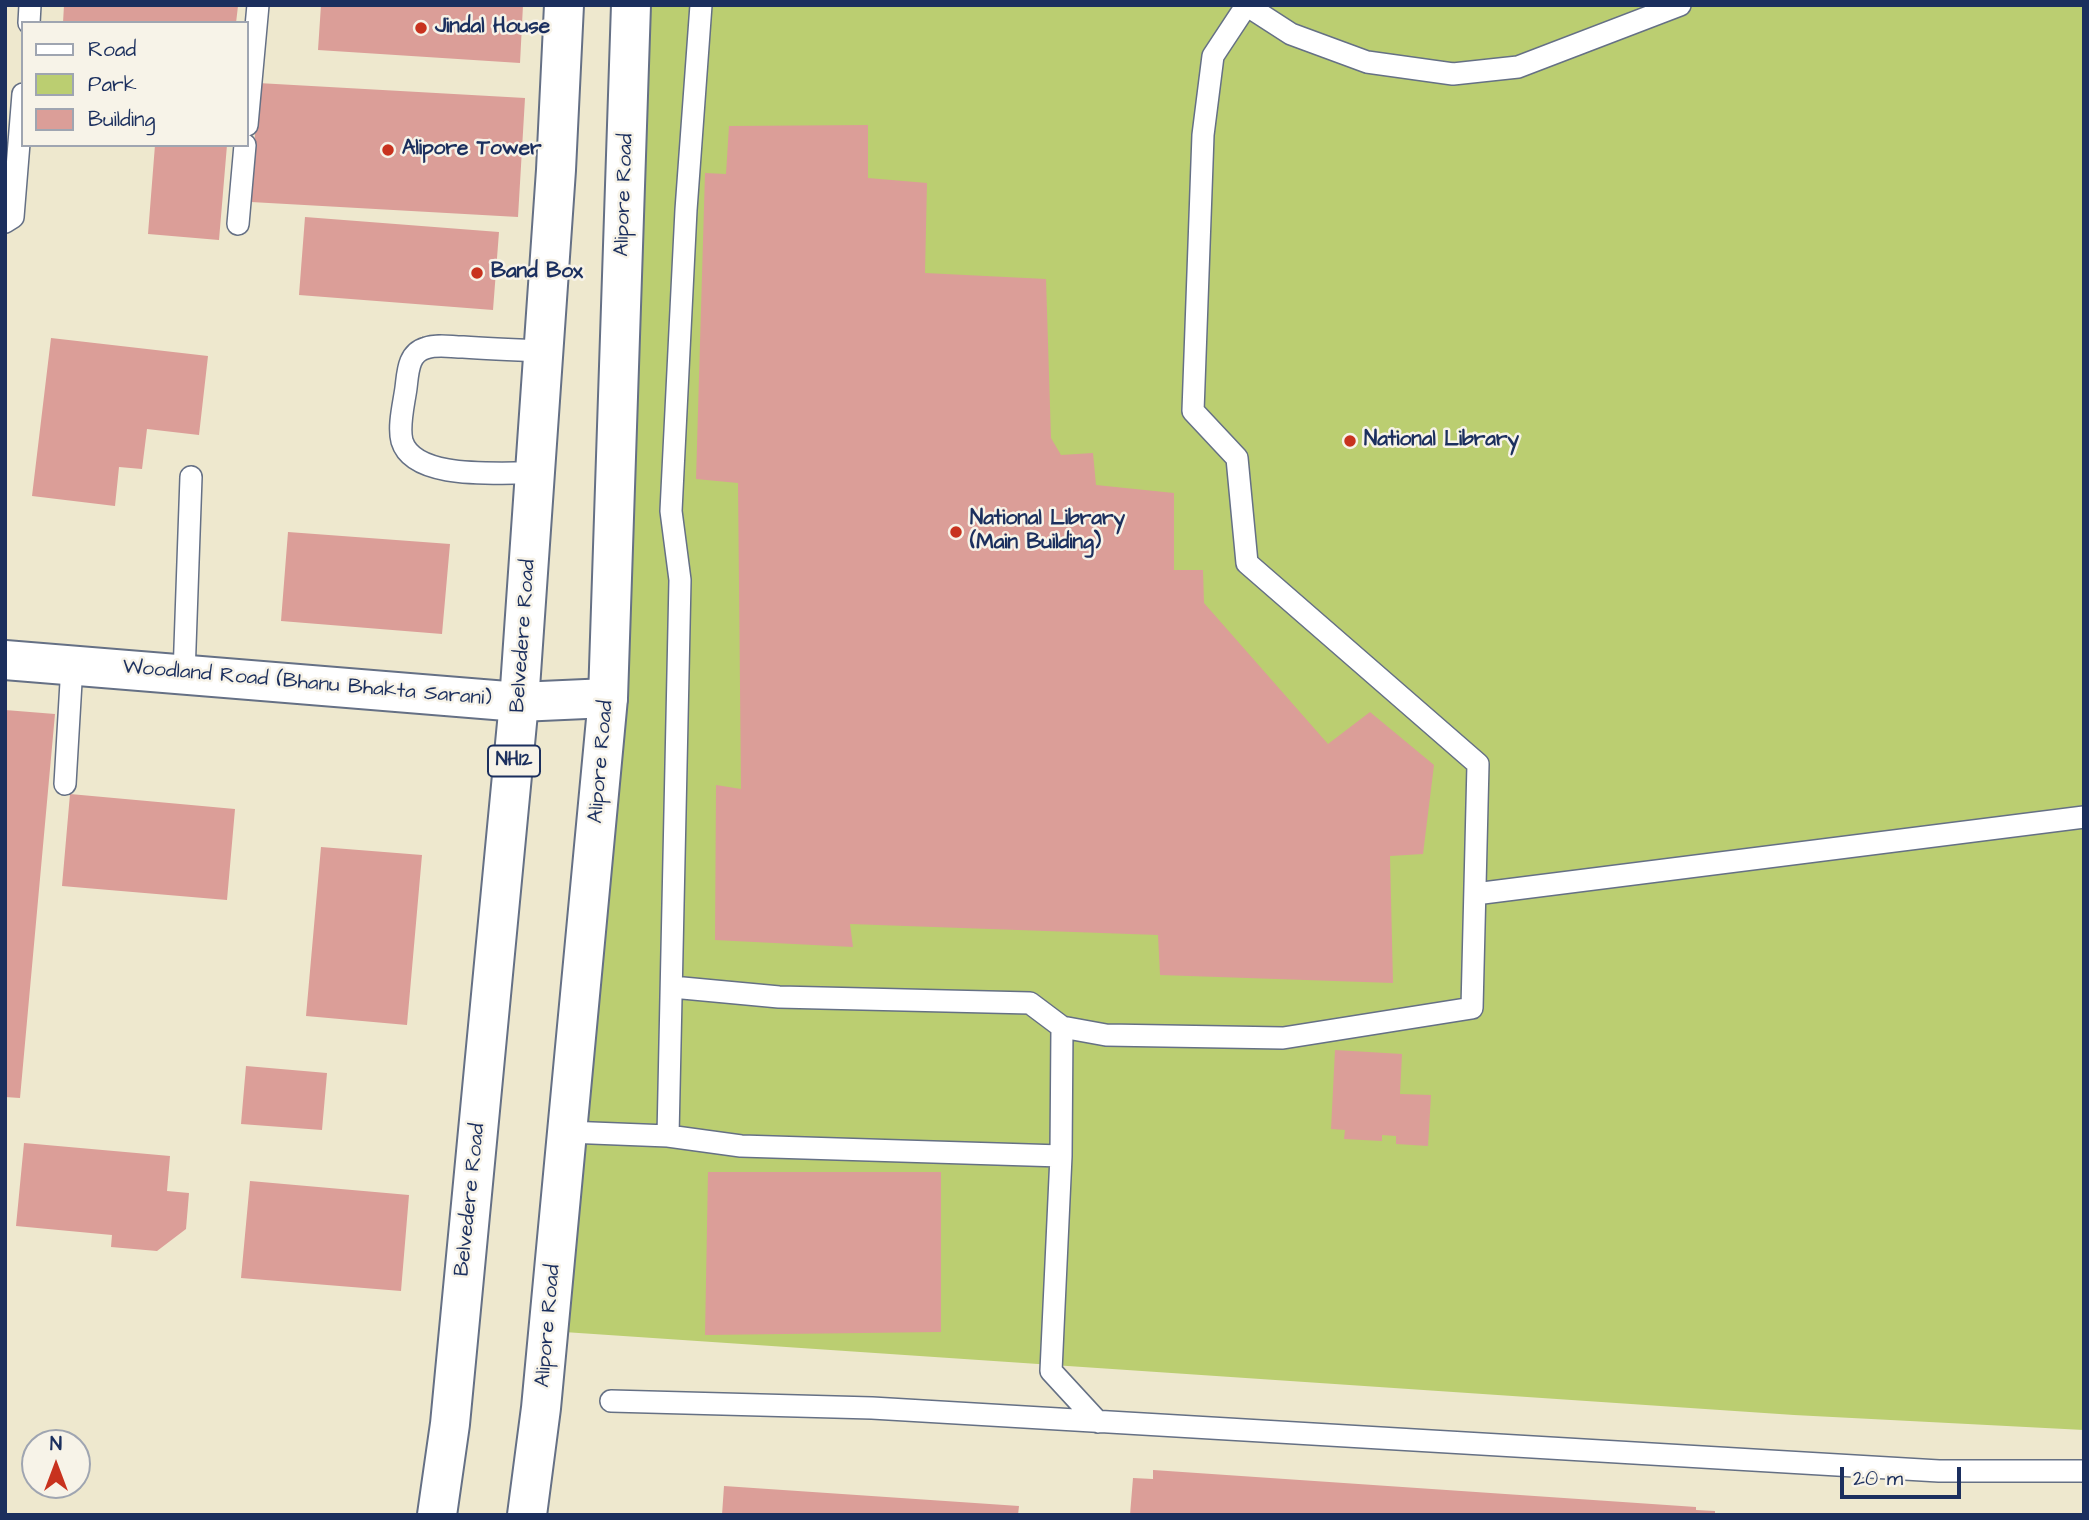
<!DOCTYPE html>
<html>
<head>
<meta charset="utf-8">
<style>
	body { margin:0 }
	#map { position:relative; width:2089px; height:1520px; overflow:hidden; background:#eee8ce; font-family:"Architects Daughter",sans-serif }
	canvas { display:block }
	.frame { position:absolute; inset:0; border:7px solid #1b2f5e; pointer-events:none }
	.legend { position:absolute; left:21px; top:21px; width:228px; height:126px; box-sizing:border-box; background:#f7f3e8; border:2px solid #9fa5b1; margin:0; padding:9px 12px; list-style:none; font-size:21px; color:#1b2f5e }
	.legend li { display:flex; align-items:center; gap:14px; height:35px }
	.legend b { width:35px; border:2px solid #9fa5b1 }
	.north { position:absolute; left:21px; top:1429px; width:70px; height:70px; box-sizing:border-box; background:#f7f3e8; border:2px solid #9fa5b1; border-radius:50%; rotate:0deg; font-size:19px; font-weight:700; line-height:28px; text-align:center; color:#1b2f5e }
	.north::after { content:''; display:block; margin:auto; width:24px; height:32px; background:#c8321e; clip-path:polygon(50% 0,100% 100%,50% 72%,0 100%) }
	.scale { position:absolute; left:1840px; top:1467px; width:121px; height:32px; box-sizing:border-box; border:4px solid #1b2f5e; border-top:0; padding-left:9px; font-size:21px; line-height:24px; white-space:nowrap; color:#1b2f5e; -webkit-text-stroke:5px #f7f3e8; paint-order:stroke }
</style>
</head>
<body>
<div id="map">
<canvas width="2089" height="1520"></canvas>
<div class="frame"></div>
<ul class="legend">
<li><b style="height:9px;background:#fff"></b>Road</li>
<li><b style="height:19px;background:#bbce71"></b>Park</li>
<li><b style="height:19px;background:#db9e98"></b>Building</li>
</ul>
<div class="north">N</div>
<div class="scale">20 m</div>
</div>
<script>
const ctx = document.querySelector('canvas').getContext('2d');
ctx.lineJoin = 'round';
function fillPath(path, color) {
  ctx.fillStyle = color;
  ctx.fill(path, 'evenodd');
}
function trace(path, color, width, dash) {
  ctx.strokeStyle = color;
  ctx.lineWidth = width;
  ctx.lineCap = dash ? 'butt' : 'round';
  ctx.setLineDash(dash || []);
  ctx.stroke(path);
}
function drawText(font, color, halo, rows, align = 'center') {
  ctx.font = font + ' "Architects Daughter",sans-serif';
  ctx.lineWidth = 5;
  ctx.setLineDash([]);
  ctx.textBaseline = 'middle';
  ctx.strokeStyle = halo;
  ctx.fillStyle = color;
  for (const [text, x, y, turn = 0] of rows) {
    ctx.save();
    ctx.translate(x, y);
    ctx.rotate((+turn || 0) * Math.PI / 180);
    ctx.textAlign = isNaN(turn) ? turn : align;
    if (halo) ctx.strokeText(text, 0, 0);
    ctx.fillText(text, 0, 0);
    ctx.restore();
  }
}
fillPath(new Path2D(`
	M643,5h1441v1425l-290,-15 -1230,-83z`), '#bbce71');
fillPath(new Path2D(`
	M64,5h169l5,1 -2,17h-173z
	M321,5h202l-3,58 -202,-13z
	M258,83l267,15 -7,119 -267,-15z
	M868,125v53l59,5 -2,90 121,6 5,159 10,17 32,-2 3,32 78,8v77h29l1,33 124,141 42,-32 64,53 -11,89 -33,2 3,127 -233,-8 -2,-40 -308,-11 3,23 -138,-7 1,-155 25,4 -3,-306 -42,-4 9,-306 21,1 3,-48z
	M155,145h72l-8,95 -71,-6z
	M305,217l194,15 -6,78 -194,-15z
	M51,338l157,18 -9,79 -52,-6 -5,40 -23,-2 -4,39 -83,-10z
	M288,532l162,12 -8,90 -161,-13z
	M5,710l50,4 -35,384 -15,-1z
	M70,794l165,15 -8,91 -165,-14z
	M321,847l101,8 -15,170 -101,-9z
	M1335,1050l67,4 -2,40 31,1 -3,51 -32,-2v-8l-14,-1v6l-38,-2 1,-9 -14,-1z
	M246,1066l81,7 -5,57 -81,-6z
	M24,1143l146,13 -3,35 22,2 -3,36 -29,22 -46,-4 1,-12 -96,-9z
	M708,1172h233v160l-236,3z
	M250,1181l159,14 -8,96 -160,-13z
	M1153,1470l543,37v3l19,1v4h-585l3,-37 20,1z
	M724,1486l295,20 -1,9h-296z`), '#db9e98');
const service = new Path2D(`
	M1246,5l45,29 76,28 86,12 65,-7 162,-62
	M29,23l1,-18
	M247,125l11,-120
	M5,222l8,-5 10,-123
	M238,224l7,-79
	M535,473c-34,-1 -121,8 -133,-32 -4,-15 2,-38 4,-53 2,-16 2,-35 20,-40 11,-4 25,-1 37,-1 27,2 54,3 81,4
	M184,675l7,-198
	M65,784l7,-119
	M1475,894l609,-77
	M672,987l107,10 251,6 32,24 44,8 177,3 189,-30 6,-244 -231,-201 -10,-105 -44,-47 10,-276 10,-79 33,-50
	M567,1132l101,4 73,10 320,10 1,-129
	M668,1136l12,-556 -9,-69 15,-301 15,-205
	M1061,1156l-10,215 47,51
	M611,1401l261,7 1067,63h145`);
const minor = new Path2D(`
	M5,660l514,42 89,-4`);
const trunk = new Path2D(`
	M437,1515l13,-91 69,-722 37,-532 8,-165
	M527,1515l14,-107 67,-710 23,-693`);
trace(service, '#657085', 24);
trace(minor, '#657085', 42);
trace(trunk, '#657085', 42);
trace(service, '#fff', 21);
trace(minor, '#fff', 38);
trace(trunk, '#fff', 38);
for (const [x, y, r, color] of [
	[421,28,7,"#c8321e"],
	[388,150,7,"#c8321e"],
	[477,273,7,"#c8321e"],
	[1350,441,7,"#c8321e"],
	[956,532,7,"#c8321e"]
]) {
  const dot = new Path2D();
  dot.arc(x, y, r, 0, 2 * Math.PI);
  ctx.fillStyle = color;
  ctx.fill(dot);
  trace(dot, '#f7f3e8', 2.5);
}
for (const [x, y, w] of [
	[514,761,52]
]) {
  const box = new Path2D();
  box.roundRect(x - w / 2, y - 15.5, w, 31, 5);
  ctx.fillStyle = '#f7f3e8';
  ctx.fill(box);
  trace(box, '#1b2f5e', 2);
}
drawText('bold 19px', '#1b2f5e', null, [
	["NH12",514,761]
]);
drawText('bold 21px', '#1b2f5e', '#f7f3e8', [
	["Jindal House",435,28],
	["Alipore Tower",402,150],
	["Band Box",491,273],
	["National Library",1364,441],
	["National Library",970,520],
	["(Main Building)",970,544]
], 'left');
drawText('21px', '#1b2f5e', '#f7f3e8', [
	["Alipore Road",625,195,-88],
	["Belvedere Road",524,636,-86],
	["Woodland Road (Bhanu Bhakta Sarani)",307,684,5],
	["Alipore Road",602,762,-85],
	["Belvedere Road",471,1200,-84],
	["Alipore Road",549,1326,-85]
]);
</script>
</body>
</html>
